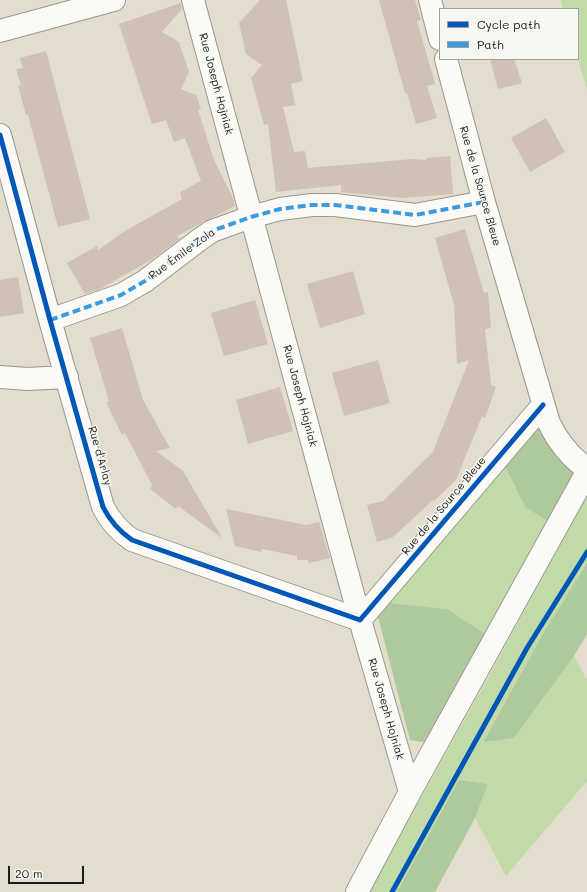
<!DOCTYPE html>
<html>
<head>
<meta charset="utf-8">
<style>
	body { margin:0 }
	#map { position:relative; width:587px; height:892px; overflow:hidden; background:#e2ddcc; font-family:Mali,sans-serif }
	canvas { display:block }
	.legend { position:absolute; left:439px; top:8px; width:140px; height:52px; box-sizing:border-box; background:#f6f6f2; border:1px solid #9f9f9c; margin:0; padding:5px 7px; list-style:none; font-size:12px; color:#1c1c1c }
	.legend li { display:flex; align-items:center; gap:8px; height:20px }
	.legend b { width:20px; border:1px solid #9f9f9c }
	.scale { position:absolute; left:8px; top:866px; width:76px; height:18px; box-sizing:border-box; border:2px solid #1c1c1c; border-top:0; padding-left:5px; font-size:12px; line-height:14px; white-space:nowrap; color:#1c1c1c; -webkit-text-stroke:3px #f6f6f2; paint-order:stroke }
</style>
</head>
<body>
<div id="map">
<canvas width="587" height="892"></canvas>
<ul class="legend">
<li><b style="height:5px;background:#0057b8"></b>Cycle path</li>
<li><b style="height:5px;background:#3c9bdf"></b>Path</li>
</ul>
<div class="scale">20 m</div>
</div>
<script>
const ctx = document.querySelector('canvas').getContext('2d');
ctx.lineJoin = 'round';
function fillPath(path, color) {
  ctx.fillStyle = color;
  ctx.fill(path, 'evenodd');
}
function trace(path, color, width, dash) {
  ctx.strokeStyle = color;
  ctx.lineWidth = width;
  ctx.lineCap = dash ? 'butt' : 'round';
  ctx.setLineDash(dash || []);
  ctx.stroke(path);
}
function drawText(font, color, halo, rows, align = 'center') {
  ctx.font = font + ' Mali,sans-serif';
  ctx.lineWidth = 3;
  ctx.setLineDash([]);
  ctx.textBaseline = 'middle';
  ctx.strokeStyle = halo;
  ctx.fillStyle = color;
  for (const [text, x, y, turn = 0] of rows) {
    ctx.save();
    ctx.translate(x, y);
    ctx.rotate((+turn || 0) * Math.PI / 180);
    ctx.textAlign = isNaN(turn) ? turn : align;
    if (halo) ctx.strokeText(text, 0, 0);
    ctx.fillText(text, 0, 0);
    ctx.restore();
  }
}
fillPath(new Path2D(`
	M561,0h26v89l-9,-30v-50h-15z
	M505,466l20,41 24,15 -63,112 -39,-25 -57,-6z
	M587,495v68l-42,67 -62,111 31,-3 60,-82 13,24v101l-81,95 -31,-58 13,-34 -29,-4 -62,112h-29l120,-214z`), '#c0dba8');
fillPath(new Path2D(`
	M540,424l37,47 -28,51 -24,-15 -20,-41z
	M587,563v71l-13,22 -60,82 -31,4 62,-112z
	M390,603l57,6 39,25 -58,109 -18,-3 -32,-123z
	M459,780l29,4 -13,34 -40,74h-38z`), '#aeca9d');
fillPath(new Path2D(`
	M260,0h26l17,81 -12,3 4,21 -12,2 11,45 11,-1 3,17 105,-9 13,1v-2l24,-2 3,38 -52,4 -60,-6v-7l-65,7 -8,-68 -4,1 -13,-47 11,-13 -16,-11 -7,-31z
	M379,0h36l6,20 -4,1 18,63 -8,2 10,32 -21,6 -9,-31h-2z
	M181,3l1,6 -20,23 17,10 10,30 -8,17 15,6 5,14 -3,1 16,50 18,36 3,10 -58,30 3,3 -29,21 -51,29 -15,5 -18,-31 30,-17 1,4 27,-19 57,-32 -2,-7 21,-11 -16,-43 -11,4 -8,-22 -14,4 -33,-100z
	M46,51l44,168 -32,8 -30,-112h-2l-8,-29 3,-1 -5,-16 7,-1 -3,-10z
	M490,59h24l8,24 -24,6z
	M546,118l19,34 -35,20 -19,-34z
	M465,229l19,64 4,-1 3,36 -6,1 6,56 5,2 -11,31 -3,-2 -26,64 -22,21 -1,-1 -40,37 -16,5 -10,-37 16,-4 50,-49 36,-92 -12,4 -3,-59 -19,-67z
	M353,271l12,43 -45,14 -13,-44z
	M18,277l6,36 -24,4v-37z
	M255,300l13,44 -44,12 -13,-43z
	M122,328l21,72 27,48 -14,3 27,20 39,67 -44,-32 -2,3 -26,-20 2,-4 -27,-52 -3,2 -16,-33 3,-1 -19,-63z
	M378,360l12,43 -46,13 -12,-43z
	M280,387l13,44 -45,13 -12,-44z
	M226,509l80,16 13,-3 11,36 -21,5 -1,-3h-11v-4l-35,-7 -1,3 -26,-6z`), '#cfc1b5');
const minor = new Path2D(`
	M193,0l167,620 50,172
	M430,0l10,39
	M0,31l114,-31
	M446,59l38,143 65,221c9,19 20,33 38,46
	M0,135l50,185 53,187c7,14 16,24 29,33l228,80 183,-215
	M50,320l71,-25 24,-14 54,-41 13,-9 39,-14 29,-8 32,-4h23l80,10 69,-13
	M0,377l27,2 40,-2
	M357,892l53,-100 177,-320`);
trace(minor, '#9a978e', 24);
trace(minor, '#fbfaf7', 22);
trace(new Path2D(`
	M50,320l71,-25 24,-14 54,-41 13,-9 39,-14 29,-8 32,-4h23l80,10 69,-13`), '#3c9bdf', 4, [8, 4]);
trace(new Path2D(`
	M0,135l50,185 53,187c7,14 16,24 29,33l228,80 183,-215
	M392,892l135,-244 60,-96`), '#0057b8', 5);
drawText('11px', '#1c1c1c', '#f6f6f2', [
	["Rue Joseph Hojniak",216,84,75],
	["Rue de la Source Bleue",480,186,74],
	["Rue Émile Zola",182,254,-36],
	["Rue Joseph Hojniak",300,396,75],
	["Rue d'Arlay",100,456,74],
	["Rue de la Source Bleue",444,506,-50],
	["Rue Joseph Hojniak",386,709,74]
]);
</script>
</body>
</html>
